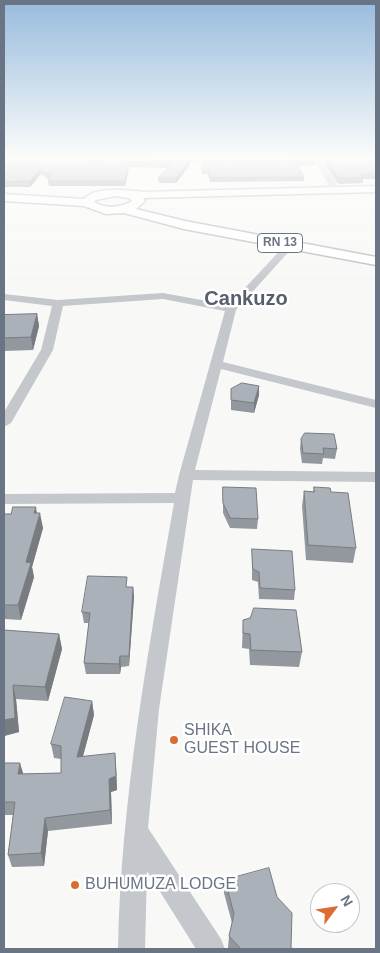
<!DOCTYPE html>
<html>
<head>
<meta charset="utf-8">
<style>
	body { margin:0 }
	#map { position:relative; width:380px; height:953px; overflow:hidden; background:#f8f8f6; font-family:Helvetica,sans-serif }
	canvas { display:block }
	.frame { position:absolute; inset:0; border:5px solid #697585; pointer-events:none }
	.north { position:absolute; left:310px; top:883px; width:50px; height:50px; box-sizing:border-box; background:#fff; border:1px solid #c3c8ce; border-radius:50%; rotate:59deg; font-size:14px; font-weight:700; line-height:20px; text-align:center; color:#697585 }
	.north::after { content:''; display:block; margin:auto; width:18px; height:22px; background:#dc6c32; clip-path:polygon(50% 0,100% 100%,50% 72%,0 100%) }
</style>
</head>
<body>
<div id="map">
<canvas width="380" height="953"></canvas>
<div class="frame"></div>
<div class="north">N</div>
</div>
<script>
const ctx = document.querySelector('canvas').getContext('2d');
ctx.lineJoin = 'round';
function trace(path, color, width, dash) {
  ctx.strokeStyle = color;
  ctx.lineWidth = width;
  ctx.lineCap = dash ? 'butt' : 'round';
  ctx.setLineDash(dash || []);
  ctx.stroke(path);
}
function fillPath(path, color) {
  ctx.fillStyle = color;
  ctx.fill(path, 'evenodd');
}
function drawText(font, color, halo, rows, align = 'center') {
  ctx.font = font + ' Helvetica,sans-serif';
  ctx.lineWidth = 5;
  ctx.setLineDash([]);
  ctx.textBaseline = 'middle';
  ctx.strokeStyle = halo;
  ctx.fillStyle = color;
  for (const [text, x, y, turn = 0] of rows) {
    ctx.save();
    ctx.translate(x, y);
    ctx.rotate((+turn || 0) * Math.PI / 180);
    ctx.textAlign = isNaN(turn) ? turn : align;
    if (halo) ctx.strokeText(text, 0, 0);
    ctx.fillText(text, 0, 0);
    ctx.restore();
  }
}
const primary = new Path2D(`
	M376,186v6l-233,6 2,3 -9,8 49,12 191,36v8l-192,-36 -60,-16 -18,1 -22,-8 -80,-5v-7l80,5c11,-13 43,-9 59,-7zM115,196l14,2 3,3c-12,7 -26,8 -38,1l2,-2z`);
trace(primary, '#b7bbbf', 3);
fillPath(new Path2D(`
	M294,158h80l-3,2 -49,1 18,29 -4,2h-3l-18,-30h-20l-3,-2z
	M222,159l2,1v2l-54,2 -3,-2 3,-2z
	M290,242l3,1v4l-57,63 -13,52 153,38v8l-155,-39 -26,101 181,2v10l-183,-2 -34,229 -11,119 73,111 4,10h-29l-49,-78 -2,78h-27c3,-150 30,-298 56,-446l-170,1v-10l171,-1 4,-18 46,-164 -62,-12 -100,7 -10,44 -42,73 -7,4v-15l37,-62 11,-44 -48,-6v-6l54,6 105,-7 66,12 58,-62z`), '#c4c7cb');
fillPath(primary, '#fff');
fillPath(new Path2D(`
	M4,158h151l-151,4z
	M325,158h51v21h-13v4l-23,1 -3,-1 -13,-20z
	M190,160v5l-14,18h-17l-1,-5 10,-10 -39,-1 -4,19h-76l-1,-5 1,-1 -8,-6 -11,13h-26v-23z
	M202,162h114l-1,3 -18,1 7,11v4l-94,1 -2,-8h-6z
	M37,314l2,12 -6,24 -29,1v-36z
	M231,389l28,6 -5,18 -23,-3z
	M301,439l36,10 -2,10 -12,-1 -1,6 -20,-1 -2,-14z
	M223,487l35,32 -1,10 -27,-1 -7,-15z
	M314,487l17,5 25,56 -3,15 -47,-3 -4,-54 2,-15 9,1z
	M37,513l6,15 -11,39 2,10 -13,43 -17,-1v-105z
	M252,549l43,41 -1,10 -35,-1 -1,-17 -6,-2z
	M127,587h6l1,10 -5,69 -8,1 -1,7h-34l-2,-11 5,-40h-5l-2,-11z
	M243,620l59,32 -3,15 -49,-2 -1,-16 -7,-1z
	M4,630l55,4 3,15 -14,52 -32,-2 3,33 -15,4z
	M92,701l2,14 -11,41 33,11 1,23 -6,2 1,32 -64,7 -4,35 -32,1 -4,-12 5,-40h-9v-52l19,11 38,-1v-14l-7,-1 -3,-14z
	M225,880l66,67 1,2h-63l-1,-1 1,-12 3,-13 -8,-30z`), '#93989e');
fillPath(new Path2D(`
	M190,160v5l-14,18v-5z
	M129,162v5l-4,19v-5z
	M40,169l1,5 -11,13v-6z
	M37,314l2,12 -6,24 -2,-13z
	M259,386v9l-5,18v-10z
	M36,507l2,14 2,-8 3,15 -11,39 2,10 -13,43 -3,-15 8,-43 8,-49z
	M133,587l1,10 -5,69v-10z
	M59,634l3,15 -14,52 -3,-14z
	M120,656l1,11 -1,7 -1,-10z
	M13,685l3,14 3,33 -15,4v-16z
	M92,701l2,14 -15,56 -2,-14z
	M115,753l1,14 1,23 -6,2 1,32 -2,-14 -1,-31z
	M20,763l4,13 -6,-2z
	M45,818l3,13 -4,35 -3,-13z`), '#787c81');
const building = new Path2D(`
	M325,158h51v16h-16l4,4h-23l-3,-1z
	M190,160l-14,18h-18l14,-15 -43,-1 -4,19h-77l3,-5 -11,-7 -10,12 -26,1v-18z
	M314,160l2,2h-20l8,15 -94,1 -1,-7h-7v-9z
	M37,314l-6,23 -27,1v-23z
	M242,383l17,3 -5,17 -23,-3v-11z
	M305,433l29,1 3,15 -14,-1 1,6 -21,-1 -2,-14z
	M223,487l33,1 2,31 -28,-1 -7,-15z
	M314,487l16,1 1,4 17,1 8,55 -48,-3 -4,-54 10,1z
	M13,507h23l-2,6h6l-14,49 5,1 -13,42h-14v-91h7z
	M252,549l40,2 3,39 -35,-2 -1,-16 -6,-3z
	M88,576l39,1 -1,10h7l-4,69h-9l-1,8 -35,-1 6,-50 -8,-1z
	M254,608l42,2 6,42 -51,-2 -1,-16 -7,-1v-13l7,-2z
	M4,630l55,4 -14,53 -32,-2 2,33 -11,2z
	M65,697l27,4 -15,56 38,-4 1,23 -7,3 1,31 -65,8 -4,35 -33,2 7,-53h-11v-39h16l-2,11 43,-1v-27l-10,-2z
	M269,868l8,29 15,16 -1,34 1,2h-51l-12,-13 5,-22 -9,-34z`);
fillPath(building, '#abb1b8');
trace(building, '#787c81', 1);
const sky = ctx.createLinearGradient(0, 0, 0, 292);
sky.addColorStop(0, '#97bbdd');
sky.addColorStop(0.54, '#fcfcfb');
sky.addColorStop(1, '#fcfcfb00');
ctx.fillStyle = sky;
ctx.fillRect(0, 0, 380, 292);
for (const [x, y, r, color] of [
	[174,740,5,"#dc6c32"],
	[75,885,5,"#dc6c32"]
]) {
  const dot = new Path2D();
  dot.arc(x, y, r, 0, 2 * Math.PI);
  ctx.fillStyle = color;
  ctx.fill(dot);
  trace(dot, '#fff', 2);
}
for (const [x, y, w] of [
	[280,243,45]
]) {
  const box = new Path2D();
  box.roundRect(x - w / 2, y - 9.5, w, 19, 4);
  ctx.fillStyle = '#fff';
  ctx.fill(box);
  trace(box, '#697585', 1);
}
drawText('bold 12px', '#697585', null, [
	["RN 13",280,243]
]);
drawText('16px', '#697585', '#fff', [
	["SHIKA",184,731],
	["GUEST HOUSE",184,749],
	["BUHUMUZA LODGE",85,885]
], 'left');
drawText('bold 20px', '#565f6b', '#fff', [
	["Cankuzo",246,299]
]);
</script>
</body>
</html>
